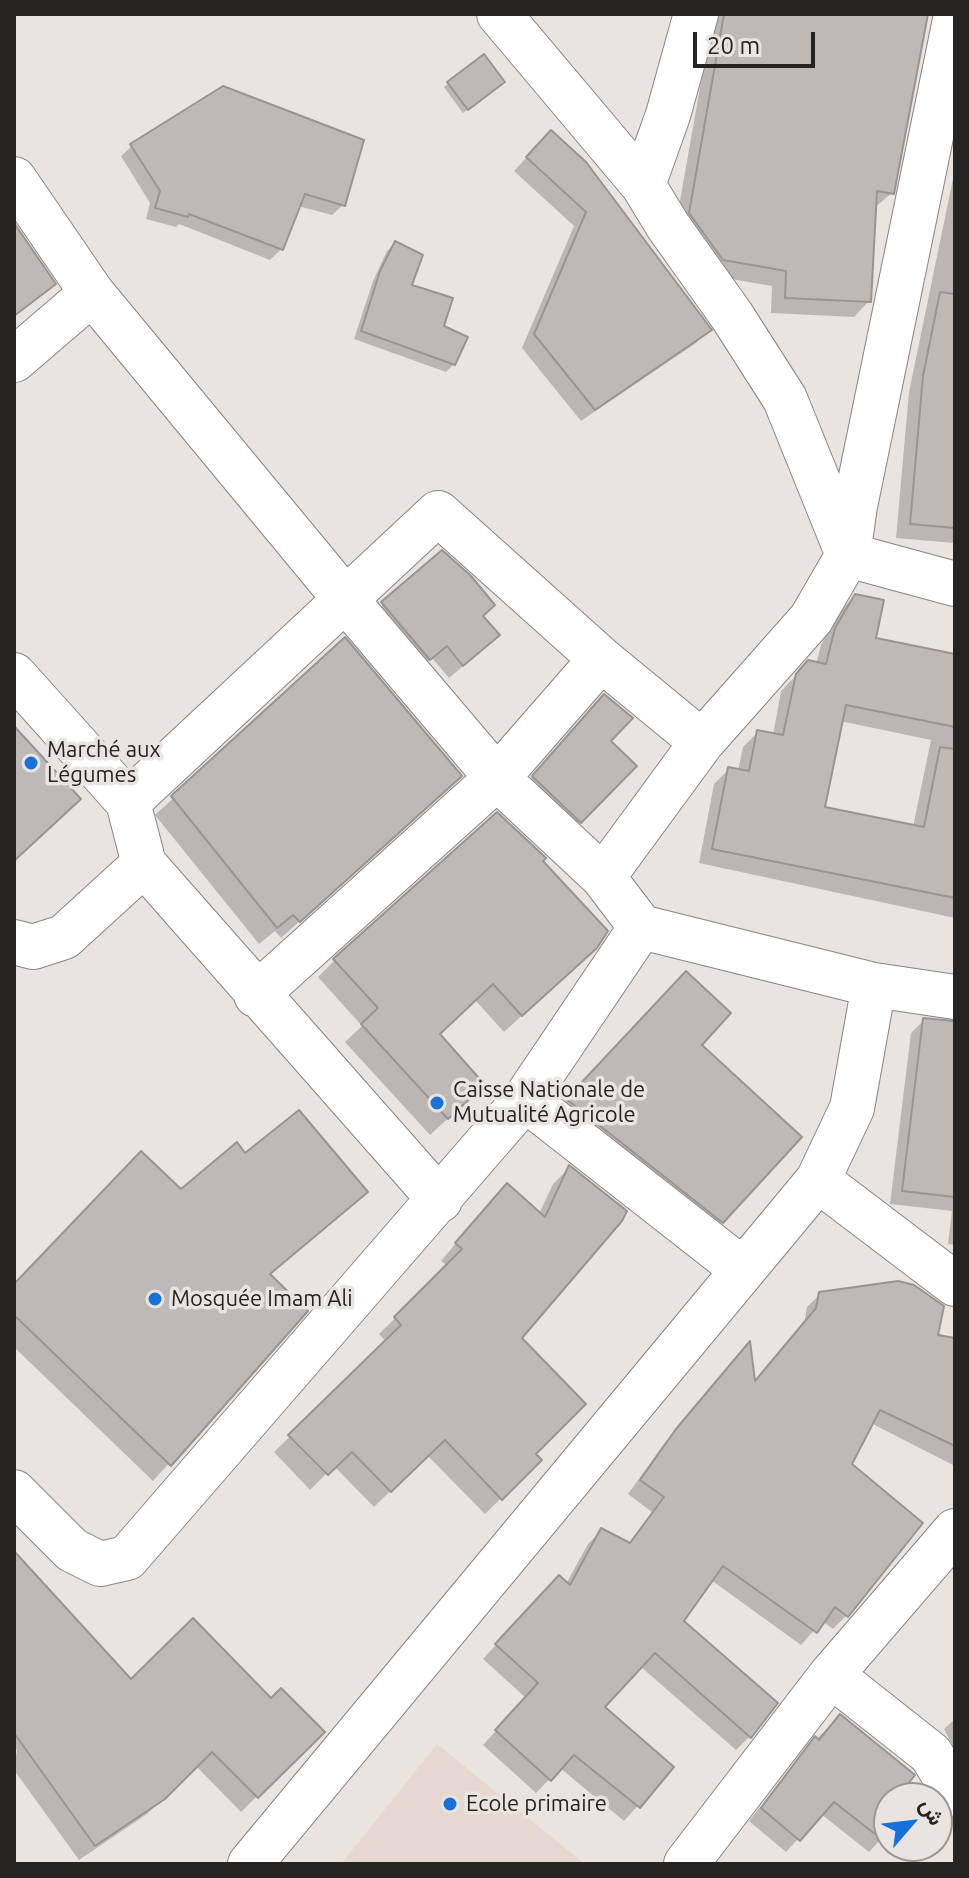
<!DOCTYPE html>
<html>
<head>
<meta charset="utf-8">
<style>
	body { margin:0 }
	#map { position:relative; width:969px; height:1878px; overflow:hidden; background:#eae4e1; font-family:Ubuntu,Vazirmatn,sans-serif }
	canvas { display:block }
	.frame { position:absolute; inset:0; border:16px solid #262423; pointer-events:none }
	.north { position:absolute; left:873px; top:1782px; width:80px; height:80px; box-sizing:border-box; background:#eae4e1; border:2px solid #9c9795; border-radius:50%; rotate:62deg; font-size:22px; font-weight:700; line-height:32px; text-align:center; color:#262423 }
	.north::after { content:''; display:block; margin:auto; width:28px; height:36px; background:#1671da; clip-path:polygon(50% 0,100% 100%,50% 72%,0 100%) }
	.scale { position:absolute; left:693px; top:32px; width:122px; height:36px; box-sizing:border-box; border:4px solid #262423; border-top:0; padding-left:10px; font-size:24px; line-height:28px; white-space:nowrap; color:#262423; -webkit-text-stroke:6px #eae4e1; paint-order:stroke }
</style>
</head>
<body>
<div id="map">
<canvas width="969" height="1878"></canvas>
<div class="frame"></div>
<div class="north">ش</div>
<div class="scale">20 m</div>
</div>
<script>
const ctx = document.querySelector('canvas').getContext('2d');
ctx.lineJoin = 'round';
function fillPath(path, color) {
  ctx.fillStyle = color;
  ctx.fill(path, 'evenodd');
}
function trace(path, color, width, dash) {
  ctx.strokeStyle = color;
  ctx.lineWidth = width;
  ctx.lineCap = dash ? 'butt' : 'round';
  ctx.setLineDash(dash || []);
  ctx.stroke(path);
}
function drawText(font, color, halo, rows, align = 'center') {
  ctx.font = font + ' Ubuntu,sans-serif';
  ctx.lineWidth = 7;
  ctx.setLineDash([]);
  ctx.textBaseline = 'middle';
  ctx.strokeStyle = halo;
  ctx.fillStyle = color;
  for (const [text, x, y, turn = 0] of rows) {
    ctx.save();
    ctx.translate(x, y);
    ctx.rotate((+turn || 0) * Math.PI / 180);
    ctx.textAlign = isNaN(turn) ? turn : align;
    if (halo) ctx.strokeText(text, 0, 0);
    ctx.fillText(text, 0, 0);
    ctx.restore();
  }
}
fillPath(new Path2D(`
	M437,1744l148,120h-244z`), '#e6d8d1');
fillPath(new Path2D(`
	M713,14h212l-33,179 -18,15 -5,93 -15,16 -83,-4 1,-27 -64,-11 -33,-46z
	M449,83l49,3 -35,27 -19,-26z
	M224,88l119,117 -11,10 -34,-9 -17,43 -11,11 -91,-36 -3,3 -30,-8 4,-16 -29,-47 11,-10z
	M538,145l171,185 -13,13 -115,78 -59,-73 52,-122 -60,-55z
	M955,169v374l-59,-5 13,-146z
	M395,243l15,43 32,41 12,37 -8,8 -92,-33 19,-58 14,-30z
	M442,553l39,63 2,33 -34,29 -17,-20 -17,14 -46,-55z
	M855,596l19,43 81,17v262l-256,-55 15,-79 15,-15 9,2 5,-24 15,-15 15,3 8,-44 28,-29 7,2 5,-19 19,-34zM840,721l91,19 -18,87 -90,-19z
	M345,640l97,153 -161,145 -6,-7 -16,13 -104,-129z
	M590,710l18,31 26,25 -68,69 -46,-44z
	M541,861l36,104 -73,67 -29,-32 -38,35 29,67 -36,33 -85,-93 17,-16 -44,-49 17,-17z
	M669,991l31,54 22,176 -17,17 -155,-121z
	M924,1020l31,2v223l-7,-1 4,-33 -62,-7 21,-171z
	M245,1155l120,37 -97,84 37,35 -152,170 -139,-134v-61z
	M569,1168l-50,170 14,116 7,6 -55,54 -58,-59 -53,52 -40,-41 -24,24 -36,-38 112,-110 -7,-8 69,-68 -7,-5 50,-59 48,12 14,-30z
	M820,1294l135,45v127l-147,-75 42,74 -3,150 -14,14 -11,-8 -21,24 -90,-65 -30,41 69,115 -14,14 -96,-84 -38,41 70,61 -48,53 -64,-53 -24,25 -53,-48 43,-47 -43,-39 62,-68 21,-7 22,-40 14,-14 26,14 24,-32 -24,-18 35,-49 74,-87 17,25 50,-59 3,-17z
	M14,1554l117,128 191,50 -81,80 -45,-46 -49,48 -68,46 -65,-90 3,-20 -3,-4z
	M840,1716l54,82h-5v32l-20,22 -48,-38 -35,38 -37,-31 54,-69z
	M955,1719v31l-11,-21z`), '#0003');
const building = new Path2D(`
	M724,14h204l-34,180 -17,-3 -6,111 -86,-4 1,-27 -63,-11 -34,-47z
	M484,54l21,28 -37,28 -21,-28z
	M223,86l141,54 -19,66 -40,-12 -22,56 -94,-36 -1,3 -33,-9 5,-17 -30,-47z
	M551,130l35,32 126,168 -117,80 -61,-76 52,-122 -60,-55z
	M14,223l42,61 -42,32z
	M395,241l28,14 -11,30 41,13 -9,28 24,11 -13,28 -94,-34 19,-60z
	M940,292l15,2v234l-45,-4 13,-148z
	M442,550l29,26 24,29 -12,11 17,19 -37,31 -16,-20 -17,14 -49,-58z
	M855,594l29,6 -8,38 79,16v73l-109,-22 -21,102 99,20 16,-80 15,2v149l-243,-49 16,-82 21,4 8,-41 26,5 13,-61 12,-14 18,4 9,-36z
	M345,637l117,139 -162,146 -7,-7 -16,13 -106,-132z
	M604,694l29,24 -22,23 26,25 -56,57 -49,-47z
	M14,726l67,73 -67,62z
	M497,812l49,46 -3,3 65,70 -11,17 -75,68 -29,-32 -53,50 45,51 -37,34 -87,-95 17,-16 -45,-49z
	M686,971l45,42 -29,32 100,92 -79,86 -157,-124z
	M923,1018l32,3v176l-53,-6z
	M299,1110l69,82 -98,82 38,37 -137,155 -157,-151v-31l127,-133 40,38 56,-47 8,11z
	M569,1165l58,46 -5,10 -100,117 64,66 -50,50 6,6 -40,40 -57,-60 -54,52 -39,-40 -24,23 -40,-40 113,-110 -7,-8 68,-68 -7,-6 52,-60 38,34z
	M898,1281l16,4 30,21 -6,29 17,3v108l-75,-36 -28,54 71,59 -75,94 -13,-10 -18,26 -94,-67 -39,55 94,82 -27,35 -96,-85 -50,54 69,60 -34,41 -66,-53 -23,26 -56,-51 43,-47 -43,-39 64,-69 11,10 31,-57 29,15 34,-46 -24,-17 36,-51 74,-88 5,40 61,-73 3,-16z
	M14,1551l117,128 62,-61 78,80 10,-10 44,44 -67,66 -46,-46 -47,47 -70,47 -81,-113z
	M840,1714l75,61 -18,23h-8v47l-55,-43 -34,39 -39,-33 54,-72 4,4z`);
fillPath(building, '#bfb9b6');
trace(building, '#9a9491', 2);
const minor = new Path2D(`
	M499,14l144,171 25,41 64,90 53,83 63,156 107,29
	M14,179l78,114 254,307 151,178 106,99 38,50 233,58 81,12
	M643,185l25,-70 28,-101
	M14,360l78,-67
	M14,675l114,127 16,62 296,336
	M128,802l310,-289 163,146 101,83
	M603,877l99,-135 109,-123 37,-64 7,-49 100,-486
	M14,942l19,5 31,-10 80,-73
	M256,995l241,-217 104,-119
	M525,1099l217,170
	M818,1180l137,104
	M14,1492l58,58 28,14 27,-6 398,-459 116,-172
	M831,1675l100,79 24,40
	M250,1864l568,-684 34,-72 22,-123
	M686,1864l145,-189 124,-144`);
trace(minor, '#8a8481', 46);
trace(minor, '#fff', 44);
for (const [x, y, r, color] of [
	[31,763,8,"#1671da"],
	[437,1103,8,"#1671da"],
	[155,1299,8,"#1671da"],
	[450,1804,8,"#1671da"]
]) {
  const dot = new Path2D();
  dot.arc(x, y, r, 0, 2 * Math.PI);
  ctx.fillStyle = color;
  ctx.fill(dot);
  trace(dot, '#eae4e1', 3);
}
drawText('22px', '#262423', '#eae4e1', [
	["Marché aux",47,750],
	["Légumes",47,775],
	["Caisse Nationale de",453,1090],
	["Mutualité Agricole",453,1115],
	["Mosquée Imam Ali",171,1299],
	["Ecole primaire",466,1804]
], 'left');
</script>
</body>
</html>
